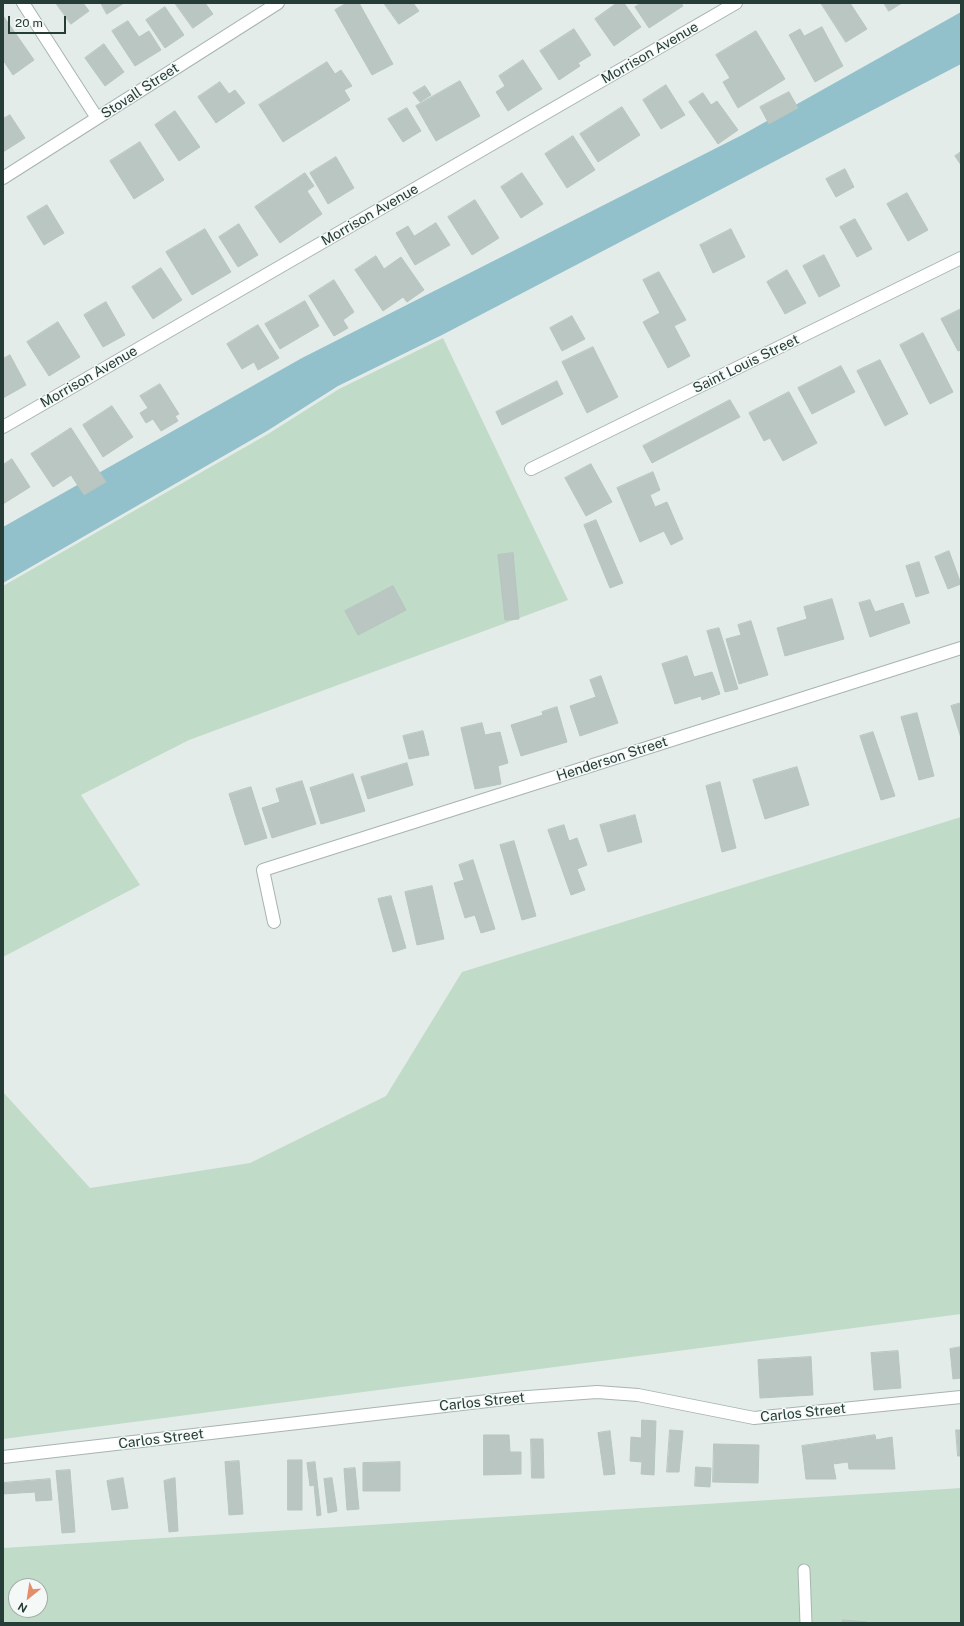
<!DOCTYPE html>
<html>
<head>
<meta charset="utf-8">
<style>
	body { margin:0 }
	#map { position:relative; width:964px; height:1626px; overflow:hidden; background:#e4ece9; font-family:"Public Sans",sans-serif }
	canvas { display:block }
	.frame { position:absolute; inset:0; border:4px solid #253c37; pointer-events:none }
	.north { position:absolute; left:8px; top:1578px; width:40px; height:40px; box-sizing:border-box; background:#f4f9f7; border:1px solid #a1adaa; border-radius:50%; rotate:210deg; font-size:11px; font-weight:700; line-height:16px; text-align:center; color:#253c37 }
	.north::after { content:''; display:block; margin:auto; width:14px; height:18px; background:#e38d6b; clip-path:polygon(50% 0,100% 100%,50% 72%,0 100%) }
	.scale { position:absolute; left:8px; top:16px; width:58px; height:18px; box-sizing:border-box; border:2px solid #253c37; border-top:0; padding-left:5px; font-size:12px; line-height:14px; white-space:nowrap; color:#253c37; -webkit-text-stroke:3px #f4f9f7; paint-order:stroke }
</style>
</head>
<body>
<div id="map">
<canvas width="964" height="1626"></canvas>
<div class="frame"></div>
<div class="north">N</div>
<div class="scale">20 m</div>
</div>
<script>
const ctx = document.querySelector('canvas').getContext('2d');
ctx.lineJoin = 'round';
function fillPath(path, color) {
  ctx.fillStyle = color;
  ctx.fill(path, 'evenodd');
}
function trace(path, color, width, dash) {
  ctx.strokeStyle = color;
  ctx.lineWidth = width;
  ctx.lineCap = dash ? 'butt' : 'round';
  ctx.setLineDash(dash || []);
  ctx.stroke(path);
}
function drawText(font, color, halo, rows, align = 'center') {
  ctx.font = font + ' "Public Sans",sans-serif';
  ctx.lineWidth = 3;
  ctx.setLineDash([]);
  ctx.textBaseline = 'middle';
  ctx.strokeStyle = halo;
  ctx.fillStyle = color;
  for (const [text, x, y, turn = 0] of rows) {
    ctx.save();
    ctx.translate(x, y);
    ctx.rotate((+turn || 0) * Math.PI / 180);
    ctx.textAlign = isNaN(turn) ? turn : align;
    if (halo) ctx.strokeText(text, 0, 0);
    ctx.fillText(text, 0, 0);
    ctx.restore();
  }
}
fillPath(new Path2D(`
	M443,338l125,262 -379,140 -108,55 59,90 -137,72v-371l265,-152 71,-45z
	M961,817v497l-958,125v-347l87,96 160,-25 136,-67 76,-124z
	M961,1488v135h-958v-75zM16,1586h24v24h-24z`), '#c0dbc8');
fillPath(new Path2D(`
	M961,12v52l-519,271 -104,51 -71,45 -264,152v-56l299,-169 440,-223z`), '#92c0cb');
const building = new Path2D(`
	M56,3h27l6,8 -18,13z
	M101,3h23l-17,11z
	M175,3h30l8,11 -20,14z
	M347,3h12l34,61 -21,11 -37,-65z
	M384,3h29l6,8 -20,13z
	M617,3h7l17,24 -27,19 -19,-27z
	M642,3h39l2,3 -34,22 -14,-21z
	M821,3h29l17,26 -21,13z
	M884,3h18l-13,8z
	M165,7l19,28 -19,13 -19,-28z
	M4,17l30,43 -21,15 -10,-15v-42z
	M128,21l11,16 10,-6 12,19 -26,16 -23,-35z
	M822,27l21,39 -28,16 -26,-47 11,-6 4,7z
	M574,29l17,26 -13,8 2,3 -21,14 -19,-29z
	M756,31l29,48 -47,29 -15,-26 7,-4 -14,-23z
	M104,44l20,28 -19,14 -20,-28z
	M523,60l19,29 -34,22 -12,-19 9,-6 -6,-10z
	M327,62l8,12 6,-4 11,16 -8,4 6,10 -67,42 -24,-37z
	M460,81l20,35 -44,25 -20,-35z
	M220,82l9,12 6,-4 10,13 -29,20 -18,-26z
	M666,85l19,30 -24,14 -18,-29z
	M425,86l6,9 -11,7 -7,-9z
	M789,92l9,16 -29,16 -9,-17z
	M703,93l8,12 6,-4 21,29 -20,14 -29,-42z
	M622,107l18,28 -42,27 -18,-28z
	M407,108l14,23 -18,11 -15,-23z
	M175,111l25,36 -21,14 -24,-36z
	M10,115l15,23 -22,14v-33z
	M573,136l22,34 -28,18 -22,-34z
	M140,142l24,38 -30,19 -24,-38z
	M961,152v13l-6,-9z
	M336,157l18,31 -26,16 -18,-31z
	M845,169l9,18 -18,10 -10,-18z
	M305,173l9,13 -7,5 15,23 -42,29 -25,-36z
	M522,173l21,31 -22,14 -20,-31z
	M907,193l21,37 -20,11 -21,-37z
	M475,200l24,38 -27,17 -24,-38z
	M47,205l17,28 -20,12 -17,-28z
	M855,219l17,30 -15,8 -17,-30z
	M436,223l14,22 -35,20 -19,-32 12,-7 6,10z
	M239,224l19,31 -20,12 -19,-30z
	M205,229l26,43 -39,23 -26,-43z
	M731,229l14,28 -32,16 -13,-28z
	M824,255l16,31 -21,11 -16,-31z
	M376,256l8,13 17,-12 23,33 -17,12 -4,-5 -20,14 -28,-41z
	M161,268l21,32 -29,19 -21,-32z
	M787,270l19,33 -21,11 -18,-32z
	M659,272l27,48 -12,6 16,30 -22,12 -25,-46 17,-9 -17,-33z
	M334,280l20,32 -11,8 5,8 -14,8 -25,-40z
	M305,301l14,25 -39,23 -15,-25z
	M106,302l19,33 -22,12 -19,-32z
	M961,309v41l-3,1 -17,-32z
	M572,316l13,23 -23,12 -12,-23z
	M58,322l22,35 -31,19 -22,-34z
	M258,325l21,33 -21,12 -4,-8 -12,7 -15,-25z
	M923,333l30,59 -23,12 -30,-59z
	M593,347l25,50 -31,16 -25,-51z
	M10,355l16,30 -23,13v-39z
	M880,360l28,54 -23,12 -28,-55z
	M841,366l14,26 -43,22 -14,-26z
	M557,381l6,13 -61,31 -6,-13z
	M160,384l19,30 -4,2 3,5 -17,10 -8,-12 -7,4 -6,-10 8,-5 -8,-12z
	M789,392l28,51 -34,18 -13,-23 -6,3 -15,-28z
	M730,400l10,17 -88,46 -9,-17z
	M112,406l21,31 -30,20 -20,-32z
	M71,428l35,54 -22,13 -13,-20 -18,12 -22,-33z
	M12,459l18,28 -27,17v-39z
	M591,464l21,38 -26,14 -21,-38z
	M653,472l7,18 -10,5 5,12 12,-5 16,37 -12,6 -7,-14 -24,11 -23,-54z
	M596,520l27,63 -13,5 -26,-63z
	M949,551l12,33 -13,5 -13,-32z
	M513,553l6,66 -14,1 -7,-65z
	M919,562l10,31 -13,4 -10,-31z
	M393,586l13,24 -48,25 -13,-24z
	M832,599l12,40 -59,17 -8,-28 30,-9 -3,-12z
	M870,600l5,12 28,-9 7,20 -40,14 -11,-34z
	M751,621l17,54 -29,9 -13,-45 15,-4 -3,-10z
	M719,628l19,61 -13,3 -18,-61z
	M687,656l7,21 18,-5 8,22 -18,6 -1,-4 -26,8 -13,-40z
	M601,676l17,47 -38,13 -10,-30 26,-9 -6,-17z
	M961,703v35l-10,-32z
	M557,707l10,35 -46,14 -10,-31 32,-10 -1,-3z
	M917,713l17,63 -15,4 -18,-63z
	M482,723l3,12 15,-3 8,31 -10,3 3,18 -26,5 -14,-61z
	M423,731l6,24 -20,4 -6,-23z
	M873,732l22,64 -14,4 -21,-64z
	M407,763l6,22 -45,14 -7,-22z
	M797,767l12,38 -44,14 -12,-39z
	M353,774l12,37 -44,13 -11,-36z
	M302,781l14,43 -44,14 -10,-30 18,-6 -4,-13z
	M720,782l16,66 -14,4 -16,-66z
	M251,787l16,51 -22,7 -16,-51z
	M635,815l7,27 -34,10 -8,-27z
	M564,825l5,16 8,-3 10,27 -10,4 8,21 -14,5 -23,-65z
	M514,841l22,75 -14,4 -22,-75z
	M473,860l22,69 -14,4 -6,-18 -10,3 -11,-35 10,-3 -5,-15z
	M432,886l12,53 -27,6 -12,-53z
	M391,896l15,52 -13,4 -15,-53z
	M961,1347v31l-8,1 -3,-30z
	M898,1351l3,37 -27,2 -3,-37z
	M811,1357l2,38 -53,3 -2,-38z
	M642,1420l14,1 -2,54 -13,-1 1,-12 -12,-1 1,-24 10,1z
	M670,1430l13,1 -4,41h-12z
	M956,1430h5v26h-3z
	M610,1431l5,43 -11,1 -6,-42z
	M484,1435h25l1,17h11v22l-37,1z
	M875,1435l1,5 16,-3 3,32h-46l-1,-7 -15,2 3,15h-30l-4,-33z
	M531,1439h12l1,39h-12z
	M714,1444l45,1 -1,38 -45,-1z
	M288,1460h14v50h-14z
	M239,1461l4,53 -14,1 -4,-53z
	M315,1462l6,53 -4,1 -3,-31 -4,1 -3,-23z
	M400,1462v29h-37v-28z
	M696,1467l15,1 -1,19 -15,-1z
	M355,1468l4,41 -12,1 -3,-41z
	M70,1470l5,62 -13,1 -6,-62z
	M123,1478l5,30 -16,2 -5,-29z
	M175,1478l3,53 -9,1 -5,-51z
	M332,1478l5,33 -9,2 -4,-34z
	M50,1479l2,21 -16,1 -1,-9 -32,2v-11z
	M843,1620l24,2v1h-25z`);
fillPath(building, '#bac6c2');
trace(building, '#b7c5c0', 1);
const service = new Path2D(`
	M804,1570l2,53`);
const minor = new Path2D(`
	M23,3l74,115
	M3,178l275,-175
	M3,427l733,-424
	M531,469l430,-211
	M274,922l-11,-52 698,-222
	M3,1457l511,-59 83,-6 41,3 116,23 207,-21`);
trace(service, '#a7b4b0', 13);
trace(minor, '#a7b4b0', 14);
trace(service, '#fff', 11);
trace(minor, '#fff', 12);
drawText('14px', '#253c37', '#f4f9f7', [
	["Morrison Avenue",650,53,-30],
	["Stovall Street",140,91,-33],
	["Morrison Avenue",370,215,-30],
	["Saint Louis Street",746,364,-26],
	["Morrison Avenue",89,377,-30],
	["Henderson Street",612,759,-18],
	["Carlos Street",482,1402,-6],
	["Carlos Street",803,1413,-6],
	["Carlos Street",161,1439,-7]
]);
</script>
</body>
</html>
